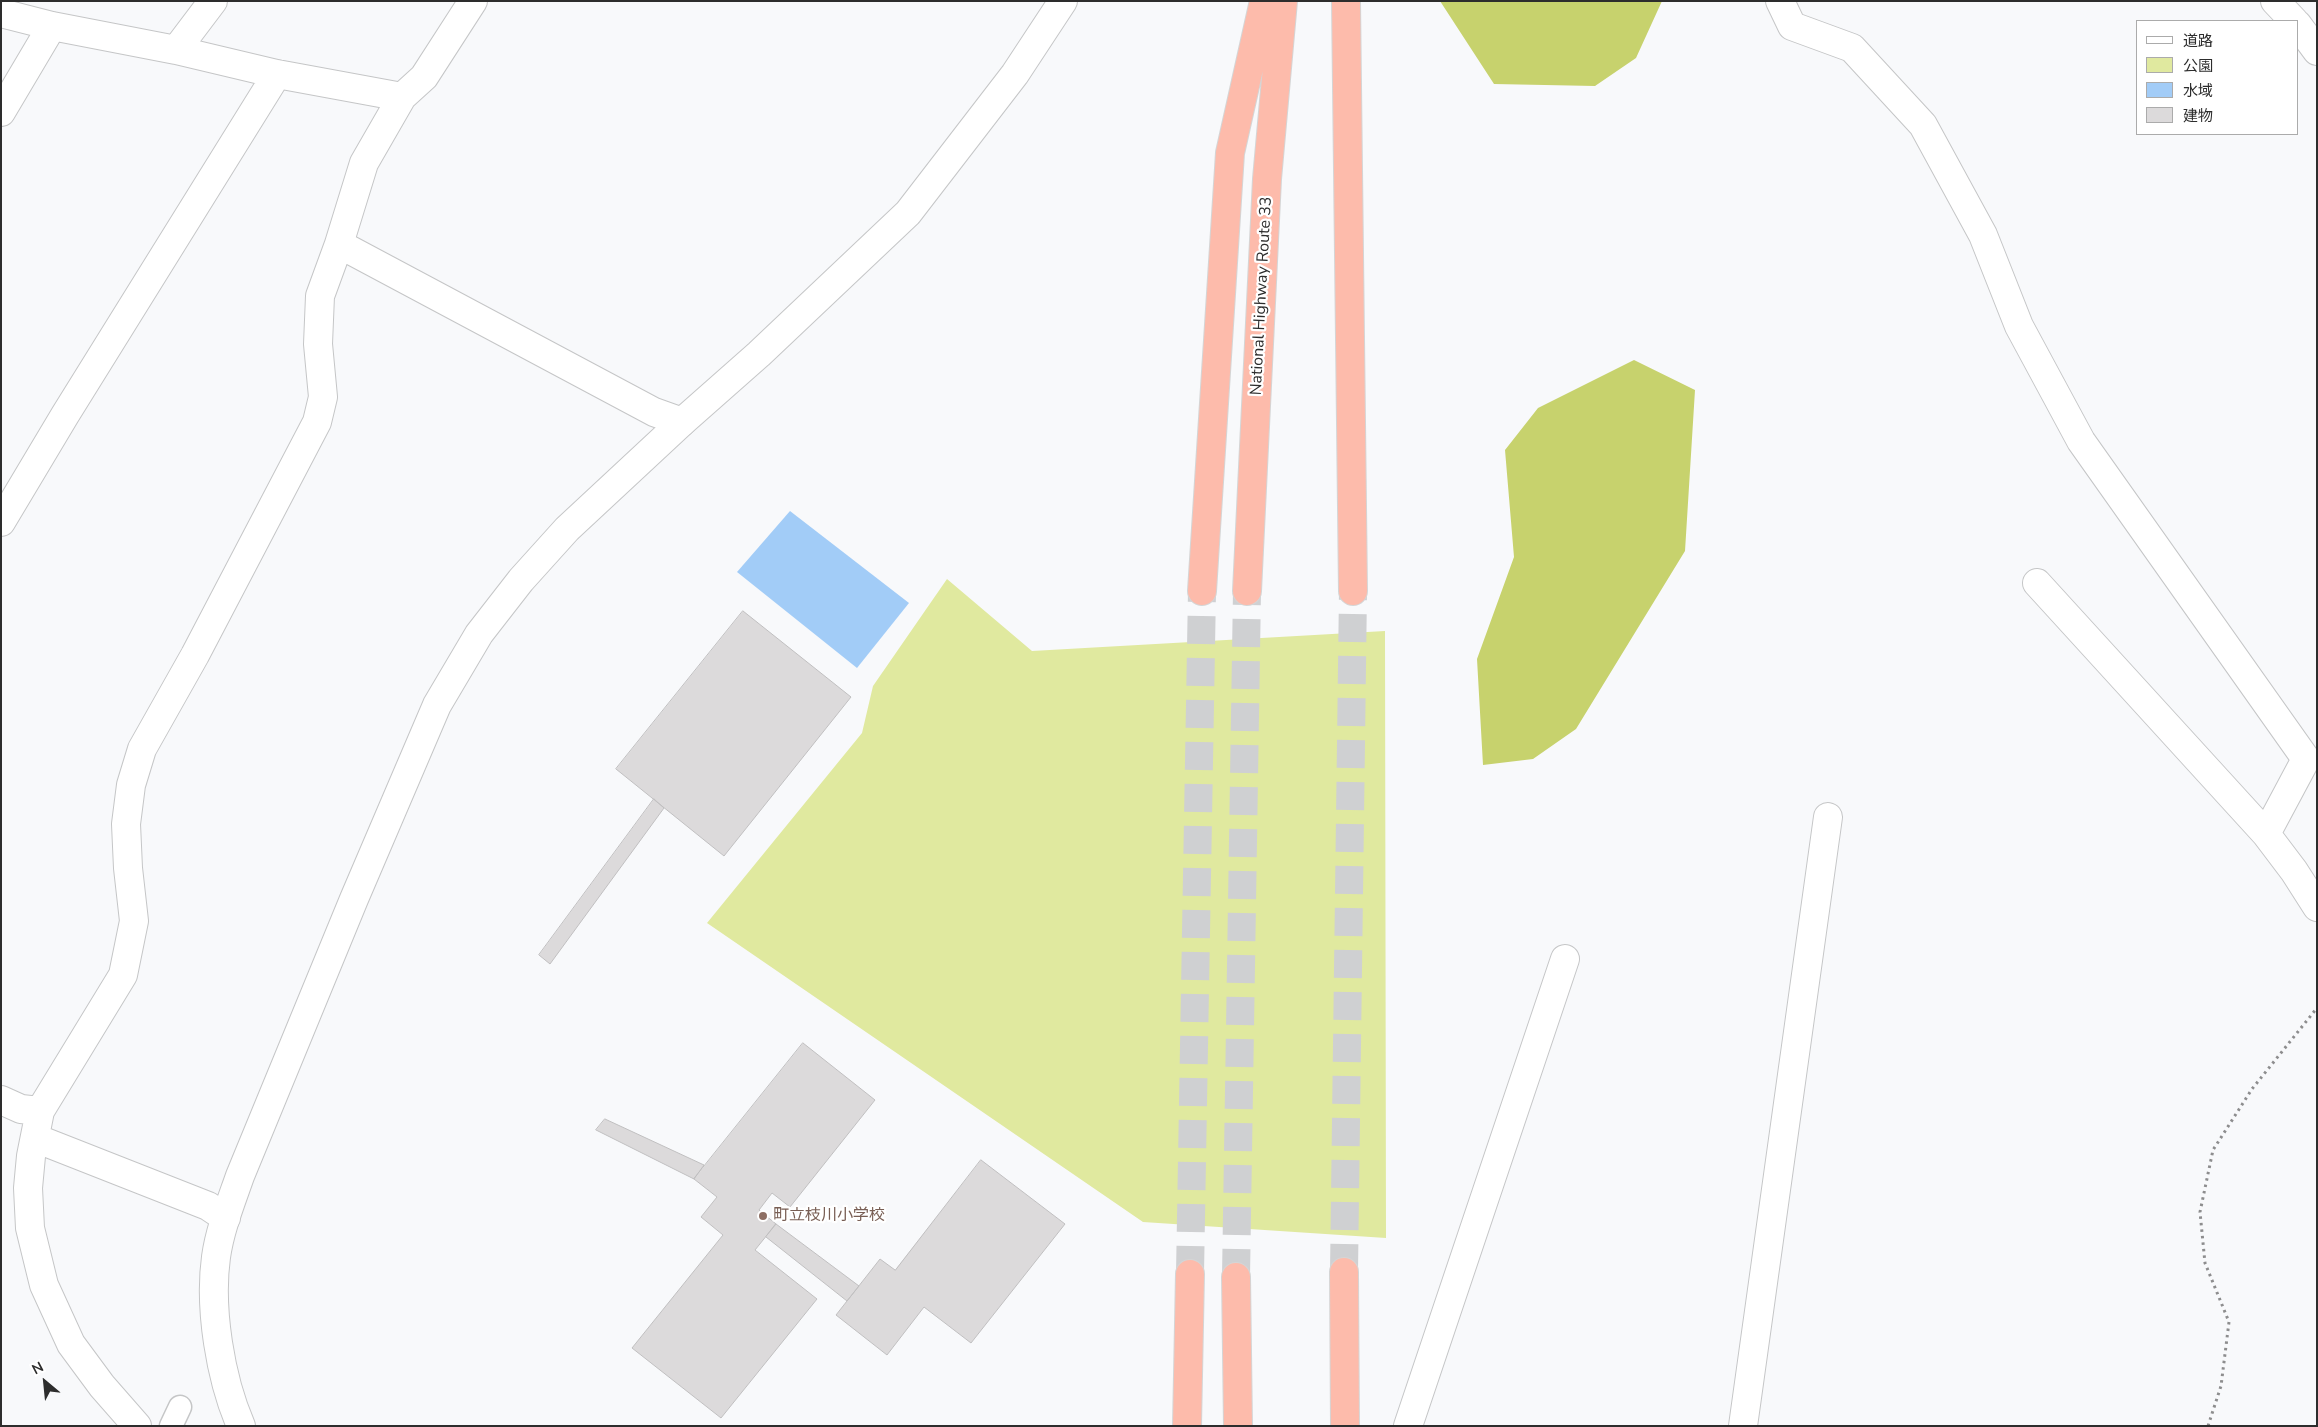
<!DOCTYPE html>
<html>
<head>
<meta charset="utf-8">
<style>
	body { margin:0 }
	#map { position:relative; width:2318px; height:1427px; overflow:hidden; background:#f8f9fb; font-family:"Nunito Sans","Noto Sans JP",sans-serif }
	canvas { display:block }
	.frame { position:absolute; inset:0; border:2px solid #2d2d2d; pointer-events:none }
	.legend { position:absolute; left:2136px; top:20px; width:162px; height:115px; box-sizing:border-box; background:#fff; border:1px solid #ababab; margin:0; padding:6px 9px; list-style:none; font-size:15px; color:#2d2d2d }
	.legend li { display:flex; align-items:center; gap:10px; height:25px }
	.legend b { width:25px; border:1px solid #ababab }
	.north { position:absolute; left:20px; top:1357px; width:50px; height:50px; -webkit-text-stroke:4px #fff; paint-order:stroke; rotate:332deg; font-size:14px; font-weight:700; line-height:20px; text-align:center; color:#2d2d2d }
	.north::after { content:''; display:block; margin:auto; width:18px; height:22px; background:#2d2d2d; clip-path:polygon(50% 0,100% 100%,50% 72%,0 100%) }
</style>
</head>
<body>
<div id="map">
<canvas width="2318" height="1427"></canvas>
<div class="frame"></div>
<ul class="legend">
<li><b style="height:6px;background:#fff"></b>道路</li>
<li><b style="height:14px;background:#e0e99f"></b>公園</li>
<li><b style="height:14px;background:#a2ccf7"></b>水域</li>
<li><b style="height:14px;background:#dcdadb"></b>建物</li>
</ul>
<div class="north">N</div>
</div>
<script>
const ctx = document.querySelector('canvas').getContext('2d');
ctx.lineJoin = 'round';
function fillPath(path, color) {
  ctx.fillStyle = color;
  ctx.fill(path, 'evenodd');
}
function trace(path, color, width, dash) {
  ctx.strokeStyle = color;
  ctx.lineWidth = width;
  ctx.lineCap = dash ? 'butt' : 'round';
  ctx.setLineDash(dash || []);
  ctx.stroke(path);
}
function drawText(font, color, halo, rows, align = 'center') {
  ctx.font = font + ' "Nunito Sans","Noto Sans JP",sans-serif';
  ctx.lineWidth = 4.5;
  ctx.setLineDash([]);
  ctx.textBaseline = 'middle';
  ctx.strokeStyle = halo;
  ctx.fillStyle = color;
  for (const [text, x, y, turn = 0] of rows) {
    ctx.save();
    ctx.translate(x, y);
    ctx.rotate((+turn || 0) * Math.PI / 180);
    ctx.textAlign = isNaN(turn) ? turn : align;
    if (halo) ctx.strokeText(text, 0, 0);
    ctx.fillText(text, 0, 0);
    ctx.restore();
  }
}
fillPath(new Path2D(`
	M947,579l85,72 353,-20 1,607 -243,-16 -436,-299 155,-190 11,-47z`), '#e0e99f');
fillPath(new Path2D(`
	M1440,1h222l-26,57 -41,28 -101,-2z
	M1634,360l61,30 -10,161 -109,178 -43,30 -50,6 -6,-106 37,-102 -9,-107 33,-42z`), '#c7d26d');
fillPath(new Path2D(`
	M790,511l119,92 -52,65 -120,-96z`), '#a2ccf7');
const building = new Path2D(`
	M743,611l108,86 -127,159 -108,-87z
	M654,799l10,9 -114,156 -11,-9z
	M803,1043l72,57 -85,107 -18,-14 -13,17 17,14 -21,26 62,49 -96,119 -89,-70 91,-113 -22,-18 16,-20 -23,-18z
	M605,1119l99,46 -10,14 -98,-49z
	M981,1160l84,64 -94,119 -47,-36 -37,48 -51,-40 44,-56 15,11z
	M776,1224l83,62 -12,15 -81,-64z`);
fillPath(building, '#dcdadb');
trace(building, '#c0bfc0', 1);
trace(new Path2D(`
	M1344,1272l9,-681
	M1190,1274l12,-683
	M1236,1277l11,-686`), '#cfd0d2', 28, [28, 14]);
const lane = new Path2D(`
	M171,1426l9,-19`);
const street = new Path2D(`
	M473,1l-49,76 -22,20 -38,66 -25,81 315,168 28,10
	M1780,1l12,25 60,22 71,77 60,110 36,91 62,115 225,318 -40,75 28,37 23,36
	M2275,1l19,20
	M1,13l51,13 124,24 101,24 125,23
	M2297,24l20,27
	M176,50l37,-49
	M1,112l51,-86
	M1,522l64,-107 212,-341
	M2037,583l229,251
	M1,1100l20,9 19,2
	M35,1138l173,68 18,12
	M137,1426l-35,-40 -31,-42 -27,-59 -14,-57 -2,-40 3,-32 9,-45 83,-136 11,-54 -6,-53 -2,-44 5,-39 11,-36 53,-94 122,-233 6,-25 -5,-53 2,-48 19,-52
	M1408,1426l157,-467
	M1743,1426l85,-609`);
const secondary = new Path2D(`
	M241,1426c-21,-48 -32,-118 -25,-169 4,-28 15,-55 24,-81l114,-277 83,-194 42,-71 42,-54 46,-51 115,-107 77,-68 149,-141 107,-139 48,-73`);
const highway = new Path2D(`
	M1346,1l7,590
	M1202,591l28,-438 34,-152
	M1247,591l20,-412 16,-178
	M1344,1272l1,154
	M1236,1277l2,149
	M1187,1426l3,-152`);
trace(lane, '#c5c6c7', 25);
trace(street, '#c5c6c7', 30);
trace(secondary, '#c5c6c7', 30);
trace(highway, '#d5d5d5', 30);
trace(new Path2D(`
	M2208,1426l13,-40 8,-64 -24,-59 -5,-51 13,-62 39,-61 65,-81`), '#8d8d8e', 3, [2.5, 4]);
trace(lane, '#fff', 22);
trace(street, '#fff', 28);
trace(secondary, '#fff', 28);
trace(highway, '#fdbbab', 28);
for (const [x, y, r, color] of [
	[763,1216,5,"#8d6e63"]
]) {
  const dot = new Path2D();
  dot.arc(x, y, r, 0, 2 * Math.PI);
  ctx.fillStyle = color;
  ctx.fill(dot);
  trace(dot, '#fff', 2);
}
drawText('16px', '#2d2d2d', '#fff', [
	["National Highway Route 33",1262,296,-87]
]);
drawText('16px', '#785e54', '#fff', [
	["町立枝川小学校",773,1216]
], 'left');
</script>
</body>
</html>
